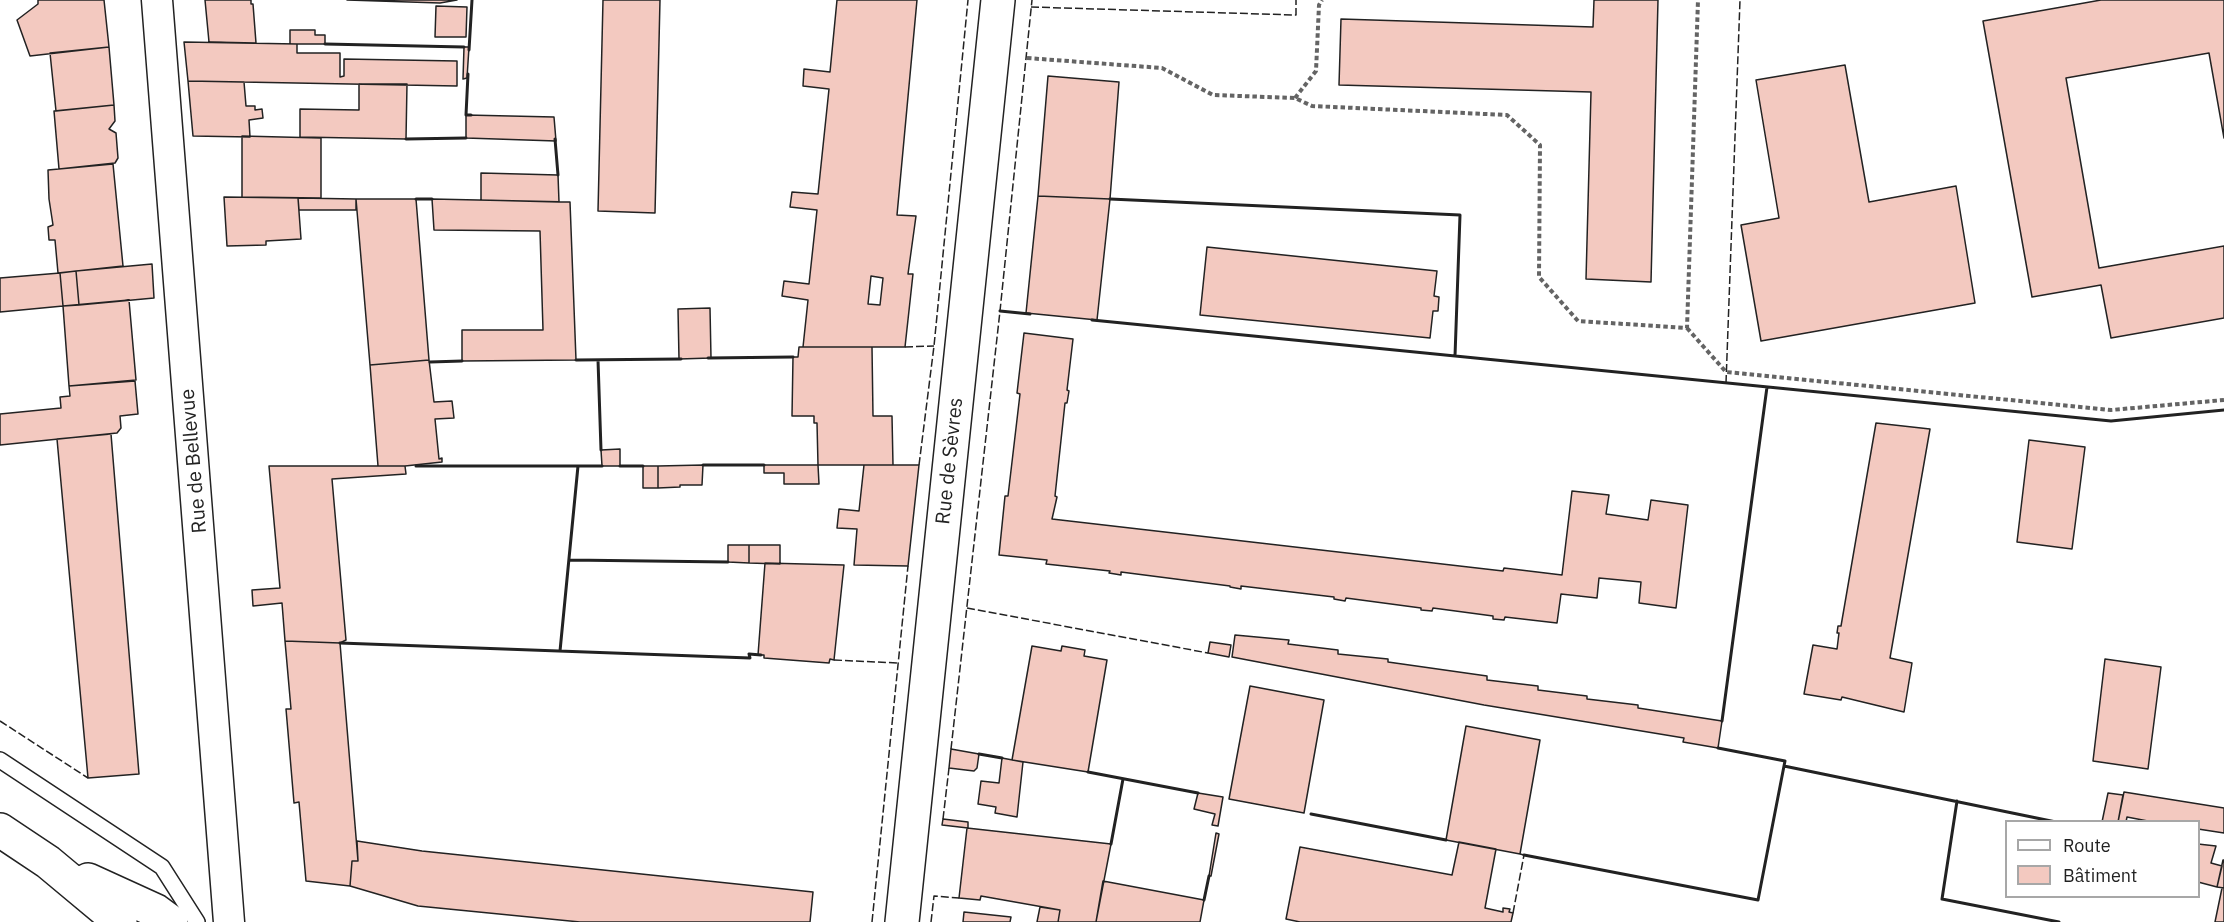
<!DOCTYPE html>
<html>
<head>
<meta charset="utf-8">
<style>
	body { margin:0 }
	#map { position:relative; width:2224px; height:922px; overflow:hidden; background:#fff; font-family:"IBM Plex Sans",sans-serif }
	canvas { display:block }
	.legend { position:absolute; left:2005px; top:820px; width:195px; height:78px; box-sizing:border-box; background:#fff; border:2px solid #a7a7a7; margin:0; padding:8px 10px; list-style:none; font-size:18px; color:#222 }
	.legend li { display:flex; align-items:center; gap:12px; height:30px }
	.legend b { width:30px; border:2px solid #a7a7a7 }
</style>
</head>
<body>
<div id="map">
<canvas width="2224" height="922"></canvas>
<ul class="legend">
<li><b style="height:8px;background:#fff"></b>Route</li>
<li><b style="height:16px;background:#f3c9c0"></b>Bâtiment</li>
</ul>
</div>
<script>
const ctx = document.querySelector('canvas').getContext('2d');
ctx.lineJoin = 'round';
function fillPath(path, color) {
  ctx.fillStyle = color;
  ctx.fill(path, 'evenodd');
}
function trace(path, color, width, dash) {
  ctx.strokeStyle = color;
  ctx.lineWidth = width;
  ctx.lineCap = dash ? 'butt' : 'round';
  ctx.setLineDash(dash || []);
  ctx.stroke(path);
}
function drawText(font, color, halo, rows, align = 'center') {
  ctx.font = font + ' "IBM Plex Sans",sans-serif';
  ctx.lineWidth = 4.5;
  ctx.setLineDash([]);
  ctx.textBaseline = 'middle';
  ctx.strokeStyle = halo;
  ctx.fillStyle = color;
  for (const [text, x, y, turn = 0] of rows) {
    ctx.save();
    ctx.translate(x, y);
    ctx.rotate((+turn || 0) * Math.PI / 180);
    ctx.textAlign = isNaN(turn) ? turn : align;
    if (halo) ctx.strokeText(text, 0, 0);
    ctx.fillText(text, 0, 0);
    ctx.restore();
  }
}
const building = new Path2D(`
	M38,0h66l5,47 -79,9 -13,-36 21,-16z
	M205,0h46v4h2l3,39 -47,-1z
	M347,0h110l-17,3z
	M603,0h57l-5,213 -57,-2z
	M837,0h80l-20,215 19,1 -8,58h5l-8,73h-102l5,-47 -26,-4 2,-15 25,3 8,-74 -27,-3 2,-15 26,2 11,-105 -26,-3 1,-17 26,3zM871,276l12,2 -3,27 -12,-1z
	M1594,0h64l-7,282 -65,-3 5,-187 -252,-7 2,-66 252,8z
	M2101,0h123v138l-15,-85 -143,25 33,190 125,-22v72l-113,20 -10,-53 -69,12 -49,-276z
	M436,6l31,1 -1,30h-31z
	M290,30h25v5h10v9h-35z
	M184,42l113,2v9h43v24l4,-1v-17l113,2v25l-269,-5z
	M109,47l5,58 -58,6 -6,-58z
	M464,47h5l-2,31 -4,1z
	M1845,65l24,137 87,-16 19,117 -214,38 -20,-116 38,-7 -23,-138z
	M1048,76l71,6 -9,117 -72,-3z
	M188,81l56,1 2,24h9v4l7,-1 1,9 -14,2 1,17 -57,-1z
	M359,84h48l-1,55 -106,-2v-28l59,1z
	M114,105l1,16 -6,8 7,4 2,25 -3,5 -56,6 -5,-58z
	M466,115l88,2 2,24 -90,-3z
	M242,136l79,2v60l-79,-1z
	M113,164l10,102 -65,7 -3,-33h-6l-1,-13 5,-2 -4,-26 -1,-29z
	M481,173l77,2 1,27 -78,-2z
	M1038,196l72,3 -13,121 -71,-7z
	M224,197l74,1 3,41 -35,2v4l-39,1z
	M298,198l58,1v11h-57z
	M356,199h60l13,161 -59,5z
	M432,199l138,3 6,158 -114,1v-31h81l-3,-99 -106,-1z
	M1207,247l230,24 -3,25 5,1 -1,14h-5l-3,27 -230,-23z
	M152,264l2,34 -75,7 -3,-34z
	M76,271l3,34 -16,1 -3,-33z
	M60,273l3,33 -63,6v-34z
	M129,300l7,80 -67,6 -6,-80z
	M710,308l1,50 -32,1 -1,-50z
	M1024,333l49,6 -6,51 2,1 -2,12h-2l-10,93 2,1 -5,22 451,52 1,-3 58,7 10,-84 37,4 -3,19 42,6 3,-20 37,5 -12,103 -37,-5 2,-21 -42,-4 -2,20 -36,-4 -4,29 -52,-6 -1,3 -11,-1v-3l-60,-8 -1,3 -11,-1v-2l-75,-10 -1,3 -11,-2v-2l-93,-11v3l-11,-2v-1l-109,-14v3l-12,-2 1,-2 -64,-7 1,-4 -48,-5 6,-59h3l12,-102 -3,-1z
	M799,347h73l1,69h19l1,49h-75l-1,-42h-3v-7h-22l1,-59h5z
	M429,360l5,42 18,-1 2,17 -19,1 4,40 3,-1v4l-37,4h-27l-8,-101z
	M135,381l3,33 -18,2 1,12 -4,5 -117,12v-31l61,-6 -1,-11 10,-1 -1,-10z
	M1876,423l54,6 -40,229 22,5 -8,49 -62,-15 -1,3 -37,-6 9,-49 24,4 2,-16h-2l1,-7h3z
	M111,434l28,340 -51,4 -31,-339z
	M2029,440l56,7 -13,102 -55,-7z
	M620,449v17h-18l-1,-16z
	M703,465l-1,20h-22v2l-22,1v-22z
	M764,465h54l1,19h-35v-11h-20z
	M864,465h55l-11,101 -54,-1 3,-36 -20,-1 2,-19 20,2z
	M269,466h136l1,8 -74,5 14,161 -6,3 -55,-2 -3,-38 -29,3 -1,-16 28,-2z
	M643,466h15v22h-15z
	M728,545h21v18l-21,-1z
	M749,545h31v19l-31,-1z
	M765,563l79,2 -10,95 -4,-1 -1,4 -65,-5v-3h-6z
	M1235,635l54,5 -1,4 50,6v4l50,5v3l99,14v4l51,6v4l49,6v3l51,6v3l84,13 -4,27 -35,-6 1,-4 -200,-33 -252,-48z
	M285,641l55,2 18,218h-6l-2,25 -44,-5 -7,-79 -5,1 -8,-94h5z
	M1210,642l21,3 -2,12 -21,-4z
	M1032,646l29,5 1,-5 23,4 -1,6 23,4 -19,112 -76,-12z
	M2105,659l56,8 -13,102 -55,-8z
	M1250,686l74,14 -20,113 -75,-14z
	M1466,726l74,14 -20,114 -74,-14z
	M951,749l28,5 -2,14 -3,3 -25,-3z
	M1002,758l21,4 -6,55 -22,-4 1,-6 -18,-3 3,-23 18,2z
	M2124,792l100,16v25l-26,-4v-7h-45l-26,-5 -1,5h-8z
	M1198,793l25,4 -5,29 -6,-1 3,-11 -21,-5z
	M2108,793l15,2 -5,27h-16z
	M943,819l25,3v6l-26,-3z
	M967,828l144,16 -15,78h-38l2,-12 -79,-14 -1,4 -21,-2z
	M1216,833l3,1 -8,42h-2z
	M357,841l65,10 391,41 -3,30h-230l-162,-16 -68,-20 2,-25h6z
	M1459,842l37,7 -11,59 18,4v-4l7,1 -1,3 4,1 -2,9h-211l-14,-3 14,-72 152,28z
	M2198,844l18,2 -5,17 11,3 -5,21 -19,-5z
	M2223,860h1v28l-7,-1z
	M1103,881l101,19 -4,22h-104z
	M2222,888h2v34h-9z
	M1040,907l20,3 -2,12h-21z
	M964,912l47,5 -1,5h-47z`);
fillPath(building, '#f3c9c0');
trace(building, '#222', 1.5);
const service = new Path2D(`
	M0,760l162,107 35,55`);
const minor = new Path2D(`
	M157,0l72,922`);
const tertiary = new Path2D(`
	M902,922l96,-922`);
const secondary = new Path2D(`
	M0,830l48,32 72,60
	M88,880l68,31 15,11`);
trace(service, '#222', 18);
trace(minor, '#222', 33);
trace(tertiary, '#222', 36);
trace(secondary, '#222', 36);
trace(new Path2D(`
	M1027,58l135,10 51,27 82,3 17,8 195,9 33,30 -1,132 39,44 109,7 11,-328
	M1295,98l21,-27 3,-66 3,-5
	M1687,328l39,44 385,38 113,-10`), '#646464', 4, [4.5, 3]);
trace(service, '#fff', 15);
trace(minor, '#fff', 30);
trace(tertiary, '#fff', 33);
trace(secondary, '#fff', 33);
trace(new Path2D(`
	M1031,7l265,8v-15
	M905,347l29,-1
	M1726,383l14,-383
	M919,465l15,-119 34,-346
	M967,608l241,45
	M834,660l64,3
	M0,721l88,57
	M951,749l49,-438 32,-311
	M943,819l6,-51
	M1513,913l11,-58 -4,-1
	M872,922l36,-356
	M931,922l3,-26 25,2`), '#222', 1.5, [8, 3]);
trace(new Path2D(`
	M325,44l139,3
	M469,50l3,-50
	M468,74l-2,41h5
	M406,139l60,-1
	M555,139l3,36
	M416,199h16
	M1110,199l350,16 -5,141
	M1000,311l30,3
	M1092,320l1019,101 113,-11
	M708,358l85,-1
	M576,360l105,-1
	M598,360l3,90
	M430,362l32,-1
	M703,465h61
	M416,466h186
	M620,466h23
	M569,560l159,2
	M340,643l410,15 -1,-4 12,1
	M560,651l18,-185
	M1722,721l45,-334
	M1718,748l67,13 -1,5 272,56
	M979,754l23,4
	M1088,772l110,21
	M1957,801l-15,98 117,23
	M1311,814l135,26
	M1111,844l12,-65
	M1524,855l234,45 26,-134
	M1204,900l5,-24`), '#222', 3);
drawText('20px', '#222', '#fff', [
	["Rue de Bellevue",194,461,-95],
	["Rue de Sèvres",950,461,-84]
]);
</script>
</body>
</html>
